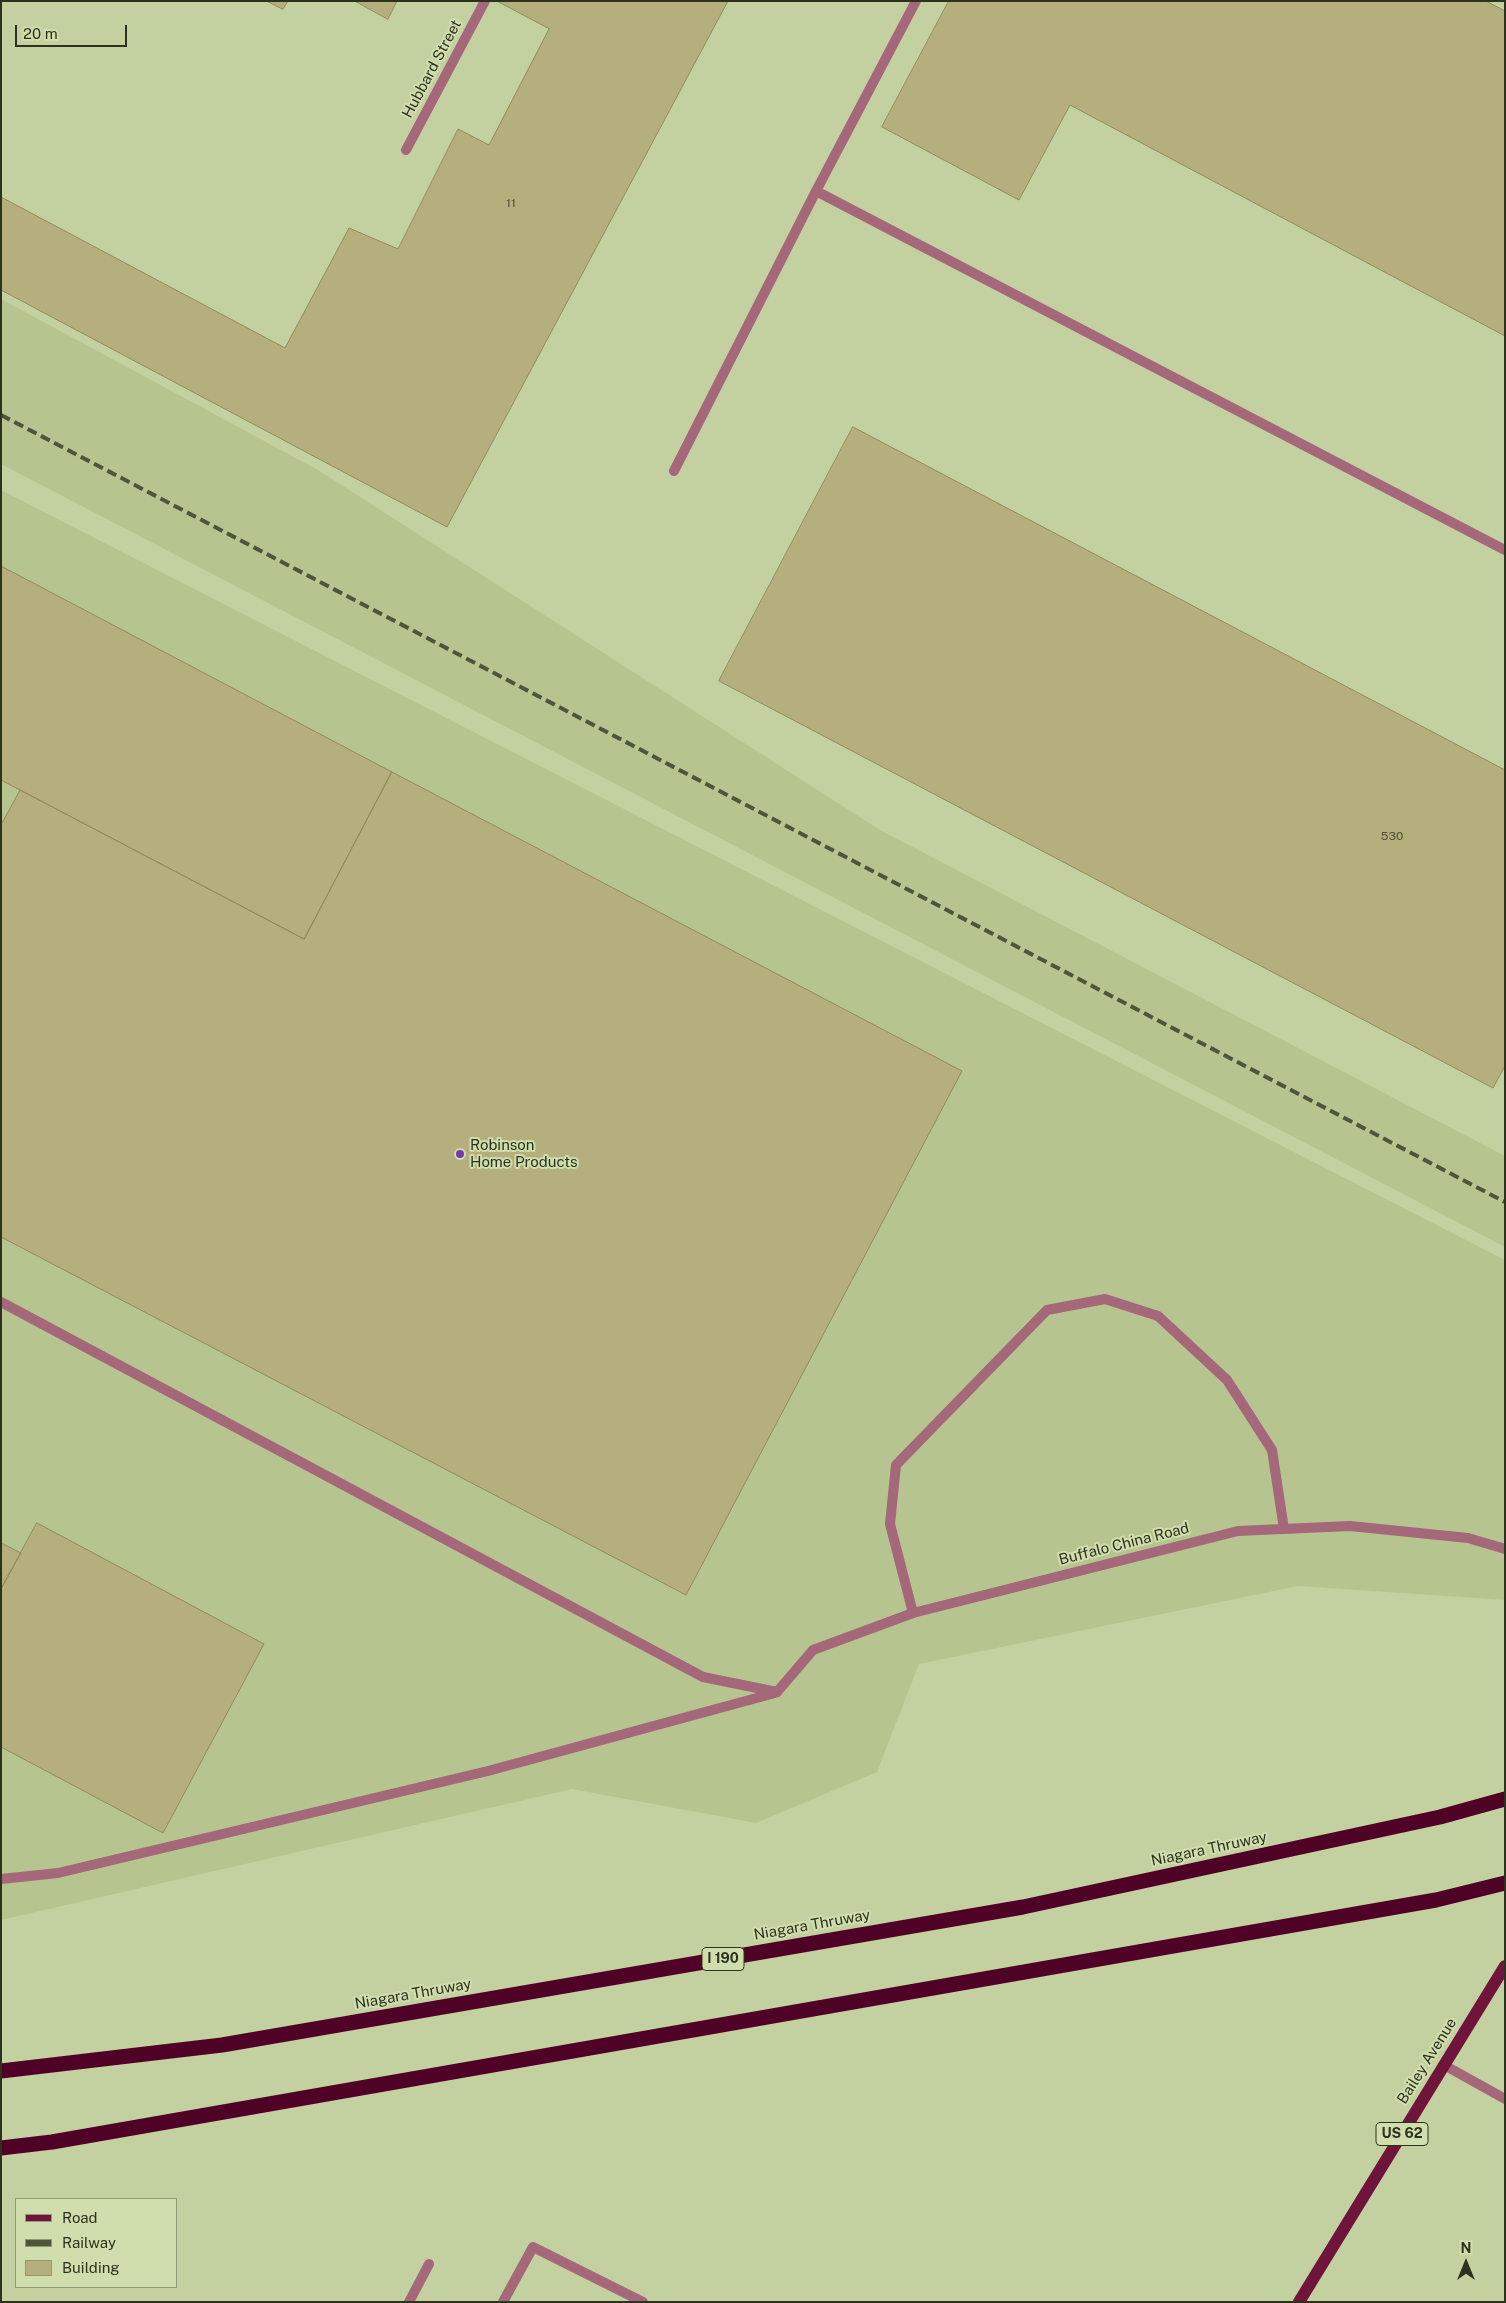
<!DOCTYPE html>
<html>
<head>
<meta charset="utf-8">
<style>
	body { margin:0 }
	#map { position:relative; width:1506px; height:2303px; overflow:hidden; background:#c3d1a0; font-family:"Public Sans",sans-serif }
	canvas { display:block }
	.frame { position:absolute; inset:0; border:2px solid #2d321f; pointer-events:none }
	.legend { position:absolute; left:15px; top:2198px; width:162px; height:90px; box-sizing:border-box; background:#d0dead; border:1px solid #8f9974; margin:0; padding:6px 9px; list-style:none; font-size:15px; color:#2d321f }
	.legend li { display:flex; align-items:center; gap:10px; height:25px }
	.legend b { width:25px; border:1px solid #8f9974 }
	.north { position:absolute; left:1441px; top:2238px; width:50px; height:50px; -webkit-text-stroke:4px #d0dead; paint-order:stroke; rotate:0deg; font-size:14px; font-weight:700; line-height:20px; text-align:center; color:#2d321f }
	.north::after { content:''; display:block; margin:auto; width:18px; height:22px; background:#2d321f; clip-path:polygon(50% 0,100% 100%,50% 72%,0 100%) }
	.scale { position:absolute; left:15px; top:25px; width:112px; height:22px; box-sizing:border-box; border:2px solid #2d321f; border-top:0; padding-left:6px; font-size:15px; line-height:18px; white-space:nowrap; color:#2d321f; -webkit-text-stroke:4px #d0dead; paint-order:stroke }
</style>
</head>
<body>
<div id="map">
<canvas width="1506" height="2303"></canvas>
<div class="frame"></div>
<ul class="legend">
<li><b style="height:6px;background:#6f153b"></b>Road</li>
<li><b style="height:6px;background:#4e553b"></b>Railway</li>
<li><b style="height:14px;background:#b5ae7d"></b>Building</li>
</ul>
<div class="north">N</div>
<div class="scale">20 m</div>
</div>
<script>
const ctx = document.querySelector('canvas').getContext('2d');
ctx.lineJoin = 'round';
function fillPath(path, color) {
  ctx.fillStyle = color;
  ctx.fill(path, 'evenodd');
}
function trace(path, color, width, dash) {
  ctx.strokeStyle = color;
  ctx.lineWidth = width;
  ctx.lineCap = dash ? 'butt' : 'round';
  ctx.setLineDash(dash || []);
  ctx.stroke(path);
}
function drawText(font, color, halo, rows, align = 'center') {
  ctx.font = font + ' "Public Sans",sans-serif';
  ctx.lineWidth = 4;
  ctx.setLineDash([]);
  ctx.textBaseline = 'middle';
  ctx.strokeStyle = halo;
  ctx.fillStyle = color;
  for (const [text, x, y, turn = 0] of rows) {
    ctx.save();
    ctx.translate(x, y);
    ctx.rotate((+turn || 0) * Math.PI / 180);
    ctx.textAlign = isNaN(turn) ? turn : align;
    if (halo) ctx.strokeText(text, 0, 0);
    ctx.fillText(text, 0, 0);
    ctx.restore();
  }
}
fillPath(new Path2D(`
	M1,299l317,171 562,360 625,326v91l-1504,-783z
	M1,490l1504,770v340l-207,-14 -379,78 -42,108 -121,51 -184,-34 -571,131z`), '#b6c58f');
const building = new Path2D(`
	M267,1h21l-5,8z
	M355,1h42l-9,18z
	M497,1h231l-281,526 -446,-237v-93l284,151 64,-120 49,21 60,-120 31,16 60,-116z
	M949,1h537l19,10v325l-435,-231 -51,95 -137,-73z
	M853,427l652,343v296l-12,22 -774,-407z
	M1,566l391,206 -88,167 -303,-159z
	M392,772l570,299 -276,524 -685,-358v-412l19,-35 284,149z
	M37,1523l227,121 -101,189 -162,-86v-158z
	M1,1543l20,10 -20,36z`);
fillPath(building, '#b5ae7d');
trace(building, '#928b5b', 1);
trace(new Path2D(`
	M816,191l100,-190
	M674,471l142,-280 689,359
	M1,1302l702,375 74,15
	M913,1613l-23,-89 6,-59 151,-155 58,-11 53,17 69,64 45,70 12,79
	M1,1879l57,-6 430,-102 287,-78
	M1444,2065l61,34
	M503,2302l30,-55 110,55`), '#a5677a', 10);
trace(new Path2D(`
	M406,150l79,-149
	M777,1692l36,-42 100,-37 325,-82 112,-5 118,12 37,11
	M409,2302l20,-38`), '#a5677a', 10);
trace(new Path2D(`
	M1299,2302l206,-336`), '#6f153b', 12);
trace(new Path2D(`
	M1,2071l221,-26 801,-138 417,-90 65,-18
	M1,2148l51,-6 1384,-242 69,-17`), '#500126', 15);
trace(new Path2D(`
	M1,415l1504,787`), '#4e553b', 4, [10, 5]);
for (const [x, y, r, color] of [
	[460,1154,5,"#703ab1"]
]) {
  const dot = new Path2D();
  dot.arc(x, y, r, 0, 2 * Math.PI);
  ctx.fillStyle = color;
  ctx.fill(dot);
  trace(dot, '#d0dead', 2);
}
drawText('12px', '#4f5136', null, [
	["11",511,203],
	["530",1392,836]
]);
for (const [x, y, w] of [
	[723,1959,42],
	[1402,2134,52]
]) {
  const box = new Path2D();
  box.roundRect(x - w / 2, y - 11.5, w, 23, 4);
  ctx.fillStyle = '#d0dead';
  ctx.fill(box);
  trace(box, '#2d321f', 1);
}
drawText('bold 14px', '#2d321f', null, [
	["I 190",723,1959],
	["US 62",1402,2134]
]);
drawText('15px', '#2d321f', '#d0dead', [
	["Hubbard Street",432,69,-62],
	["Buffalo China Road",1124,1544,-14],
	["Niagara Thruway",1209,1849,-12],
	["Niagara Thruway",812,1925,-10],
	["Niagara Thruway",413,1994,-10],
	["Bailey Avenue",1427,2061,-58]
]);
drawText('15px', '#2d321f', '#d0dead', [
	["Robinson",470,1145],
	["Home Products",470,1162]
], 'left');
</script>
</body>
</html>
